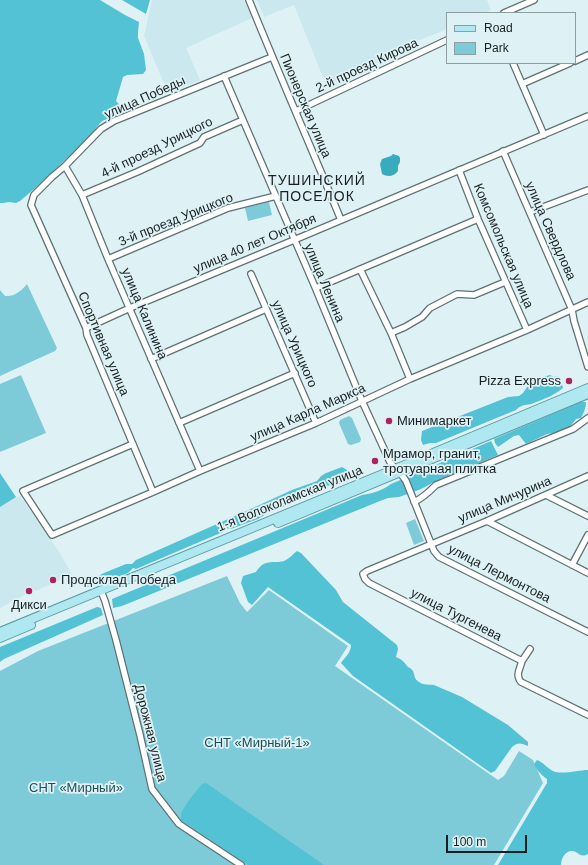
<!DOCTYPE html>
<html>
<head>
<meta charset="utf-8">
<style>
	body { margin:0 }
	#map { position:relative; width:588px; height:865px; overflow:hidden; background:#def2f6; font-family:Arial,sans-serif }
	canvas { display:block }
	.legend { position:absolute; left:446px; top:12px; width:130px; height:52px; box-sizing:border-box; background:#def2f6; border:1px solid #8f9ea0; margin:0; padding:5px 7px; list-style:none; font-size:12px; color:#181f20 }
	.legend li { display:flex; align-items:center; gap:8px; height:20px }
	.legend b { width:20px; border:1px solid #8f9ea0 }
	.scale { position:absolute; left:446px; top:835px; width:81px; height:18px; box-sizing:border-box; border:2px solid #181f20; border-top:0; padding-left:5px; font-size:12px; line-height:14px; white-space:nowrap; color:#181f20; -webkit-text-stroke:3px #def2f6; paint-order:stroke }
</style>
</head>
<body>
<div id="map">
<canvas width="588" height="865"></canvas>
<ul class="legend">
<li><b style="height:5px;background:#b0e8f2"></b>Road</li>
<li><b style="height:11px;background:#7dcbd8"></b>Park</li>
</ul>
<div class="scale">100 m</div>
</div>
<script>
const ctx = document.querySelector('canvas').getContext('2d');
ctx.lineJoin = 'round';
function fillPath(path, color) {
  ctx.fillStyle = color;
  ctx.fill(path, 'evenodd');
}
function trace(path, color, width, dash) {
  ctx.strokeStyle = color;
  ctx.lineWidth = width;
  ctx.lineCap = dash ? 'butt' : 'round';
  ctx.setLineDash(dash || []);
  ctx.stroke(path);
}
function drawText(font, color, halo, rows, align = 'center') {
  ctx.font = font + ' Arial,sans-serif';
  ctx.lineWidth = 3.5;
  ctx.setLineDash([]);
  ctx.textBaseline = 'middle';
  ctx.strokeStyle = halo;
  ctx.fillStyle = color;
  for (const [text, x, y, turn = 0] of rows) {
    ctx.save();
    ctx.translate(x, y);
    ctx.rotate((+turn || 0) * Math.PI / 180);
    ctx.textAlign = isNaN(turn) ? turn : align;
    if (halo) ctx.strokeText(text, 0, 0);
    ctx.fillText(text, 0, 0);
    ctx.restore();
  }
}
fillPath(new Path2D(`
	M152,0h92l8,18 -66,30 14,32 -32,13 -24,-57z
	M257,0h230l4,10 -7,3h-37v16l-42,17 -17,13 -62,26 -32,-80 -30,12z
	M20,496l38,54 14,24 -34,16 -6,1 -32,17v-101l16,-10z`), '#cae8ed');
fillPath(new Path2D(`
	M269,202l3,13 -24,6 -3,-13z
	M27,284l30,64 -2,3 -55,25v-86l5,6c9,1 16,-5 22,-12z
	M21,375l25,58 -46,19v-68z
	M349,416l3,2 9,21 -1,3 -9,3 -3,-1 -9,-21 1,-3z
	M415,519l9,22 -10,4 -8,-22z
	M227,576l13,27 7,9 22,-22 79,56 -13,20 163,114 6,-4 15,-25 14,9 10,23 -49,82h-494v-194l38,-20z`), '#7dcbd8');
fillPath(new Path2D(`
	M0,0h100l25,15 14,7 -1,10v6l6,16 2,16 -3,4 -16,1 -4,2 -7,24 6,6 1,4 -11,7 -8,2 -4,3 -10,14 -57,53 -13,11 -4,2 -7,-1 -6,1h-3z
	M122,0h28l-4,14z
	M550,375l4,2 4,-1 3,5 2,7c-8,7 -19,11 -29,15 -8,3 -11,0 -18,7l-80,33h-6l-7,2 -2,-5 1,-9 86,-34 11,-1 4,-3 6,-9 10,-6z
	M581,402h5c0,6 -2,10 -5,16l-5,1 -7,9 -7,4 -15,2 -21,10 -7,-9 -5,1 -16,11 -3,-4 -1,-4z
	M491,441l7,14 -62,26 -15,8 -22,8 -11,1 -8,3 -258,105 -9,2 -1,-9 250,-104c12,-2 19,-4 29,-11z
	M342,467l5,3 1,2v9l-5,2 -17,3 -9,8 -6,2h-6l-10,6 -17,7 -6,1 -14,9 -27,10 -5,-1 -3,4 -87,37 -3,-1 -5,5 -18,7 -3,-2 -3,1 -1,3 -16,5 -3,-4 20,-10 22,-9h6l4,-4 119,-53 37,-17 25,-9 4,-5 5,-3z
	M0,473l16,24 -16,10z
	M297,551l4,2 35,37 7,12 54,43 1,4 -2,8c7,3 7,4 12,10 3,2 3,1 5,4 2,5 1,8 6,11 5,4 10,2 15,3l28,12 46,28 20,17v4c-7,-3 -10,-4 -16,1l-17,24 -4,2 -138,-97 -12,-13c4,-6 10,-10 10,-18l-83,-58 -16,18 -4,-3 -7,-19 2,-7 13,-4c9,-14 16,-8 28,-11 5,-2 9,-7 13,-10z
	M97,607l4,1 2,7 -99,44 -4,3v-15z
	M537,760c6,2 10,8 16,11 8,4 26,-1 35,-1v84c-8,4 -8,-1 -15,-3 -8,-1 -12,8 -12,14h-63l49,-82v-4c-5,-3 -11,-10 -13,-15z
	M206,783l118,82h-76l-67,-45v-7l8,-13 13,-16z`), '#52c2d4');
fillPath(new Path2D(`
	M393,154l6,2 1,2v4l-2,4v5c-4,6 -11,6 -16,3l-2,-10 2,-5 9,-3z`), '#38acbe');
const street = new Path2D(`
	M249,0c30,74 62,147 92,220
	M504,13l30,-13
	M575,61l13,-6
	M513,63l31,72
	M224,76l91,211 47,114 28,61c5,7 12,12 16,19l28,70 5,6 6,3 143,72
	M522,84l48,-21
	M296,111l151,-71
	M503,151l69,159 2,11 14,46
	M65,166l17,29 26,64 92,212
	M459,170l19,49 49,111
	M82,195l55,-23 63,-29 4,-6 39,-17
	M530,212l58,-22
	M108,259l120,-51 48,-12
	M360,269l31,64 19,46
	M251,274l65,149
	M316,288l162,-69
	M86,328l44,-20 164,-68 294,-124
	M391,333l14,-6 17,-10 8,-9 27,-14 17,1 31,-13
	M151,359l115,-50
	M179,423l116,-50
	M133,444l-110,47 29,44 101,-43 47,-21 116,-48 94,-44 117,-49 61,-28
	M588,476l-101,45 -120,50 -4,3 2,5 4,4 153,78c-2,8 -7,14 -1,21l67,33
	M153,492l-66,-157 -1,-7 -55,-123 3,-10 18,-18 13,-11 36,-37 13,-8 158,-64
	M546,495l42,21
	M414,502c9,-4 15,-10 22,-17l137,-56 15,-11
	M487,521l101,52
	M572,565l16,-30
	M101,591l4,10 11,39 24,95 12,54 27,35 62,41
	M522,661l8,-12`);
const primary = new Path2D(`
	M278,523l310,-129
	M0,632l395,-163 193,-81
	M0,638l31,-13`);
trace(street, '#5f7175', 8);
trace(primary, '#5998a3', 10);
trace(street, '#fff', 5.5);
trace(primary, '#b0e8f2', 8);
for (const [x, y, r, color] of [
	[569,381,4,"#ae2260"],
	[389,421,4,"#ae2260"],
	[375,461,4,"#ae2260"],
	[53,580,4,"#ae2260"],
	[29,591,4,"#ae2260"]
]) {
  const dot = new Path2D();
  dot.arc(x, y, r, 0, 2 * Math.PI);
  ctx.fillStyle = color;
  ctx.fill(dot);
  trace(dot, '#def2f6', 1.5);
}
drawText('13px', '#181f20', '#def2f6', [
	["2-й проезд Кирова",367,66,-25],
	["улица Победы",145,98,-24],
	["Пионерская улица",305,106,67],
	["4-й проезд Урицкого",157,148,-26],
	["3-й проезд Урицкого",176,220,-22],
	["улица Свердлова",550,231,66],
	["улица 40 лет Октября",255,244,-23],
	["Комсомольская улица",503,246,67],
	["улица Ленина",324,283,67],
	["улица Калинина",144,314,67],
	["Спортивная улица",103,344,67],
	["улица Урицкого",294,344,66],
	["улица Карла Маркса",308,413,-24],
	["1-я Волоколамская улица",290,499,-22],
	["улица Мичурина",505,500,-23],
	["улица Лермонтова",499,574,27],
	["улица Тургенева",456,615,27],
	["Дорожная улица",150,733,76]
]);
drawText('13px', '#181f20', '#def2f6', [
	["Pizza Express",561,381,"right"],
	["Минимаркет",397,421],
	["Мрамор, гранит,",383,454],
	["тротуарная плитка",383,469],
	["Продсклад Победа",61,580],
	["Дикси",29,605,"center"]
], 'left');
drawText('13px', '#1d4e56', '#def2f6', [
	["СНТ «Мирный-1»",257,743],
	["СНТ «Мирный»",76,788]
]);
ctx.letterSpacing = '1px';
drawText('14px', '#181f20', '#def2f6', [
	["ТУШИНСКИЙ",317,181],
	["ПОСЕЛОК",317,197]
]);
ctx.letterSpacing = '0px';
</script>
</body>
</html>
